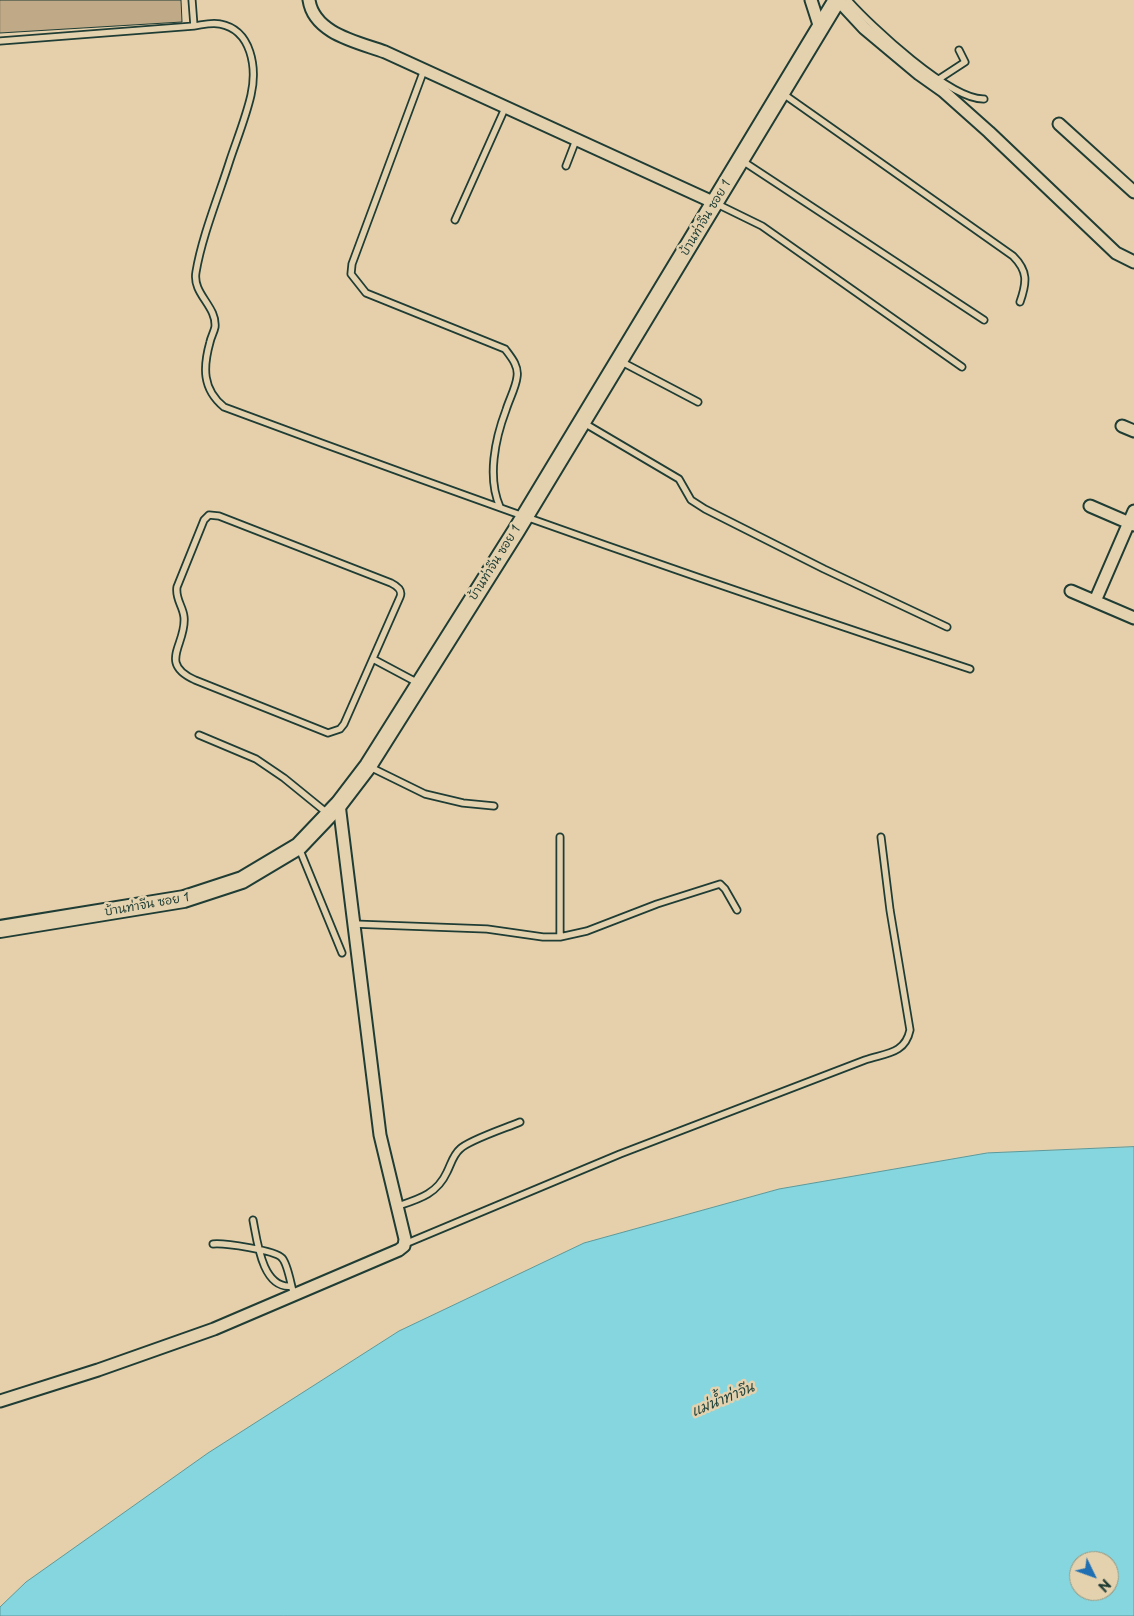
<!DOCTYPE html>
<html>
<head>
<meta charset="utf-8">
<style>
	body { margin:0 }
	#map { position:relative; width:1134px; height:1616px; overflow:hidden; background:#e6d0ac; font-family:"Playpen Sans",sans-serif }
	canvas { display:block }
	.north { position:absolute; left:1069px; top:1551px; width:50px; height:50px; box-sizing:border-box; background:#e4d2af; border:1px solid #95967e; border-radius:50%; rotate:132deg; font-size:14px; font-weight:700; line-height:20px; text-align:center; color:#1f3d34 }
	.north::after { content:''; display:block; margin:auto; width:18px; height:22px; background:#1f6fb2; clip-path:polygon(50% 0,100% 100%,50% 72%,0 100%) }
</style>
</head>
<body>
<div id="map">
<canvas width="1134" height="1616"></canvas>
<div class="north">N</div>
</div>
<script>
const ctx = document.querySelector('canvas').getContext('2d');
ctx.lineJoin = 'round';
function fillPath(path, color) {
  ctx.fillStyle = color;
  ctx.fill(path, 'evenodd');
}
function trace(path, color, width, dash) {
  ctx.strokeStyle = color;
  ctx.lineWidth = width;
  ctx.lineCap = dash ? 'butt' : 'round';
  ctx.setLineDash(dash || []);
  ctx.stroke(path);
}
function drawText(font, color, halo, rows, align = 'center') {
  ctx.font = font + ' "Playpen Sans","Playpen Sans Thai",sans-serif';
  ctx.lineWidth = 5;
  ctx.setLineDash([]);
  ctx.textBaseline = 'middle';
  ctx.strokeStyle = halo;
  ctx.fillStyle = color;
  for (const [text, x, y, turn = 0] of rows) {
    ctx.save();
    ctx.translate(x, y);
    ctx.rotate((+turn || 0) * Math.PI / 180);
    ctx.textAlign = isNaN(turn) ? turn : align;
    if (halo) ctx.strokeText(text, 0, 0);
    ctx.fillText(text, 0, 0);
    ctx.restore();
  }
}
const water = new Path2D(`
	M1134,1147v469h-1134v-9l26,-25 182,-129 191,-122 185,-88 195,-54 208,-36zM1079,1561h30v30h-30z`);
fillPath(water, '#85d6df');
trace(water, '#5c999b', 1);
const building = new Path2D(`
	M0,0h181l1,22 -182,11z`);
fillPath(building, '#c0a987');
trace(building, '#1f3d34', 1);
const lane = new Path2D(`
	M192,0l2,26
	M848,0c23,26 102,100 136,99
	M0,41l194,-15c8,-1 17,-4 26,-2 32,6 37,44 31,71 -5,22 -14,44 -21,65 -11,35 -28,76 -34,112 -4,22 21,34 19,55 -1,5 -4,10 -5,15 -7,25 -8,47 14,65 247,92 496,180 746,262
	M424,70l-72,194 -1,10 15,19 139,56c6,8 14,17 12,28 -1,10 -8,23 -11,33 -11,29 -19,68 -6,97
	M939,79l26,-17 -6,-12
	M782,93l231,163c15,15 14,26 7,46
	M741,160l243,160
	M566,166l10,-26
	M715,203l47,23 200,141
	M455,220l51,-114
	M620,361l78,41
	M584,423l95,56 12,21 14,9 119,60 123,58
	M209,515l10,1 172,67c6,3 12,7 9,14l-56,127 -4,5 -12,4 -133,-53c-38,-17 -8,-36 -11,-63 -1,-11 -9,-18 -7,-30l27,-67z
	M373,659l45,24
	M199,735l57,24 28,19 43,35
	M370,767l55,27 38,9 31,3
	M299,848l43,105
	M353,924l134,5 56,8h17l27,-6 70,-27 63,-20 5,5 12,21
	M560,937v-100
	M398,1206c21,-7 39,-12 49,-34 4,-8 6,-17 13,-23 9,-9 46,-21 60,-27
	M253,1220c4,20 9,69 38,66
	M213,1244c11,-1 62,6 69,14 6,6 9,28 12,37
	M405,1244l215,-90 245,-94c21,-7 40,-6 45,-30l-20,-120 -9,-73`);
const street = new Path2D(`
	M309,0c5,34 49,42 76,52l330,151
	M811,0l9,28
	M838,0l26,28 55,46 24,17 46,41 127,121 18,9
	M1059,124l75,68
	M1122,426l12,5
	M1090,506l44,19
	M1071,591l63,27
	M1095,601l39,-90
	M0,1401l98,-31 116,-41 185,-79 5,-4 1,-7 -25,-104 -41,-331`);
const secondary = new Path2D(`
	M0,929l184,-30 58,-19 57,-34 40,-42 29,-38 148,-235 321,-531`);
trace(lane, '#1f3d34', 9);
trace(street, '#1f3d34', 15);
trace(secondary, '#1f3d34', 20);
trace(lane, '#e4d2af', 5.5);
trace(street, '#e4d2af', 11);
trace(secondary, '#e4d2af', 16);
drawText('12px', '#1f3d34', '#e4d2af', [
	["บ้านท่าจีน ซอย 1",706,218,-59],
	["บ้านท่าจีน ซอย 1",495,563,-58],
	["บ้านท่าจีน ซอย 1",147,905,-10]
]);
drawText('italic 14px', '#24453d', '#e4d2af', [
	["แม่น้ำท่าจีน",723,1400,-23]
]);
</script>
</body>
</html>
